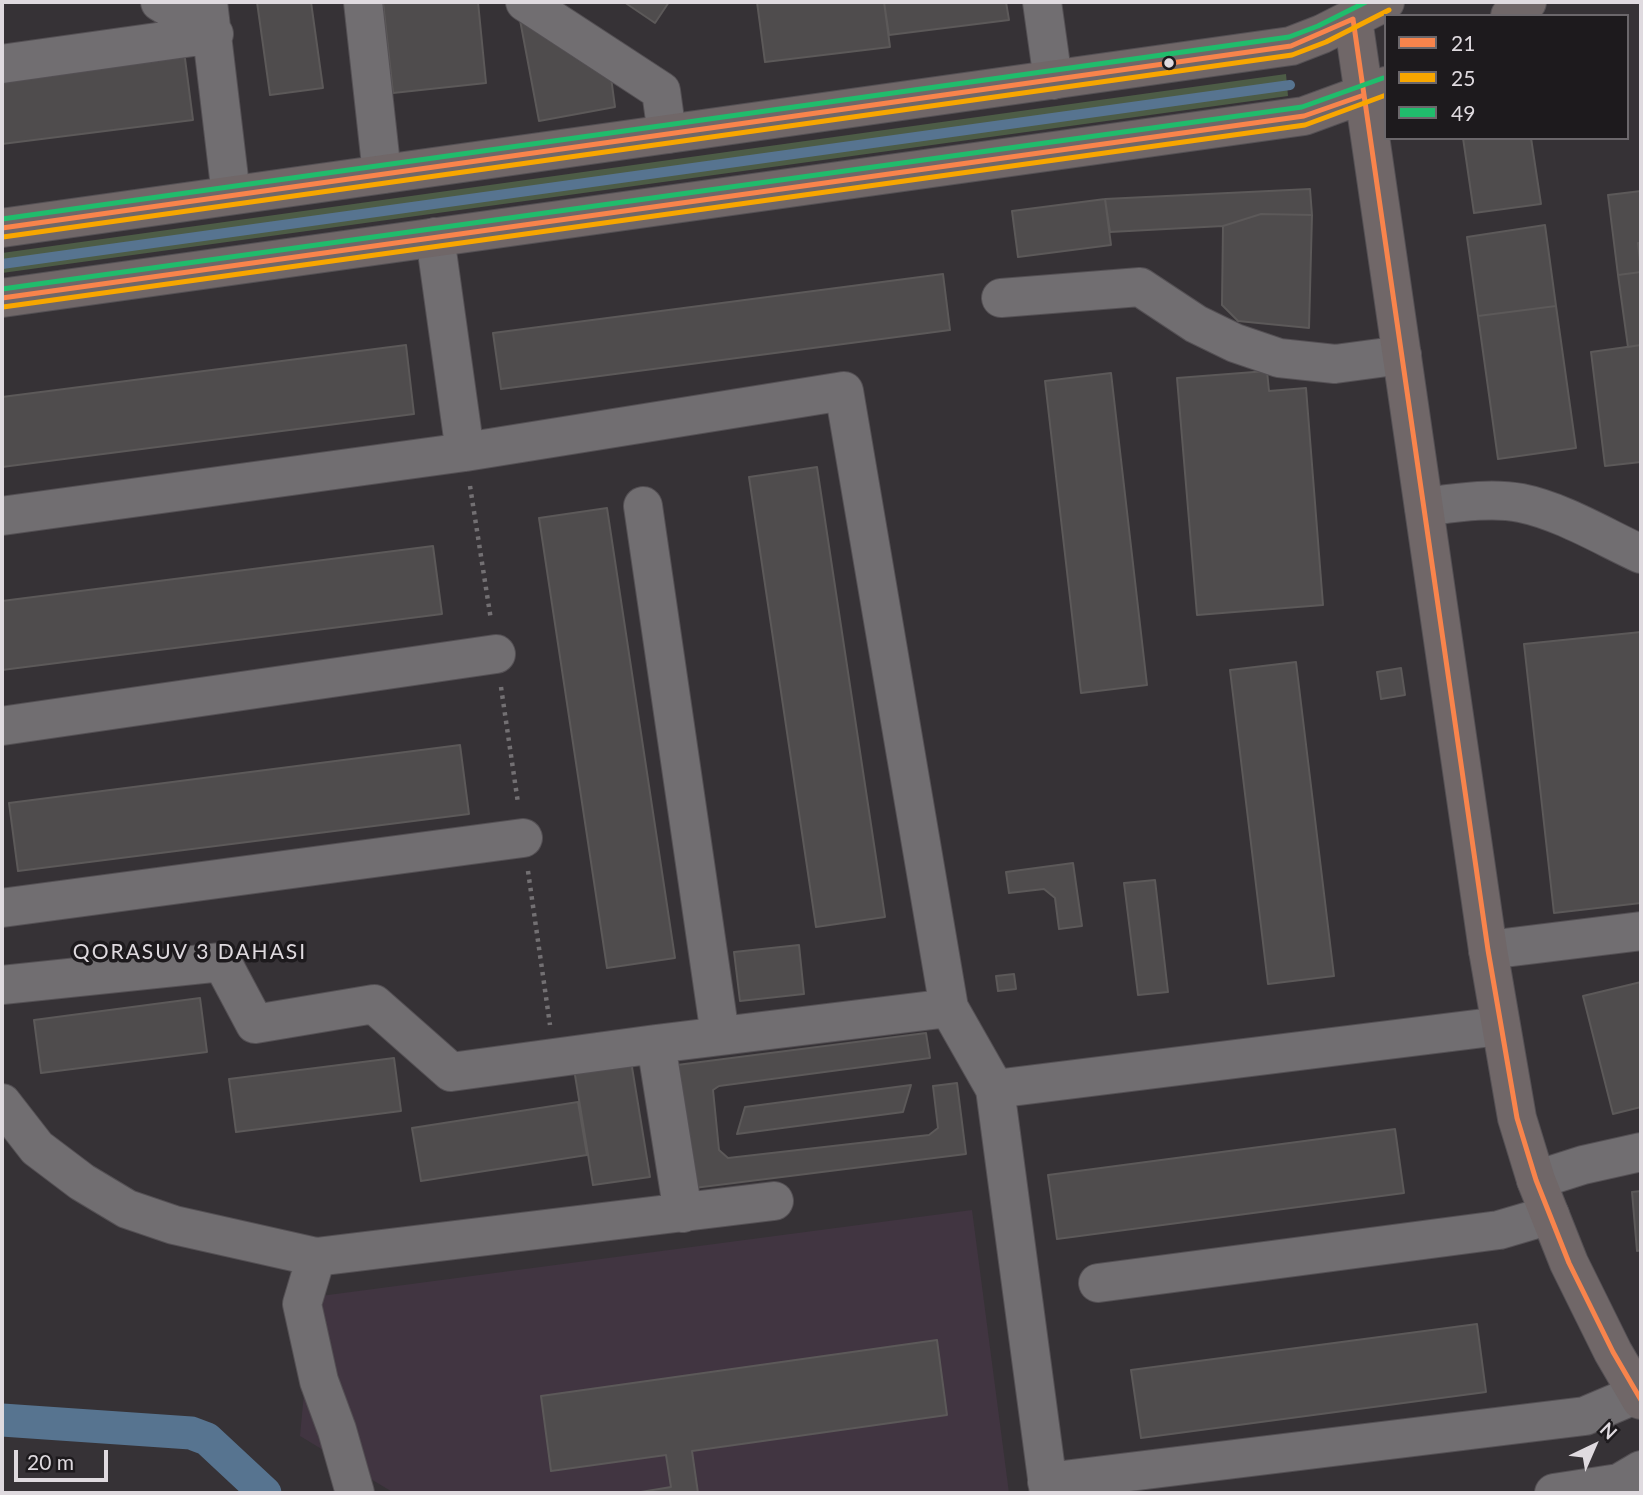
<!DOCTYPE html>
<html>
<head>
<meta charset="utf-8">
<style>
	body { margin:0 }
	#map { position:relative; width:1643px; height:1495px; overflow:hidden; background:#363236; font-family:Lato,sans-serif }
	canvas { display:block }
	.frame { position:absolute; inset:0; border:4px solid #dfdadf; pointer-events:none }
	.legend { position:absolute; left:1384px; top:14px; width:245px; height:126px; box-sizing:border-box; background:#1d1a1d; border:2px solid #6b676b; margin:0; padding:9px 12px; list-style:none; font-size:21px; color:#dfdadf }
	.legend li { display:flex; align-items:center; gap:14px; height:35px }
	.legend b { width:35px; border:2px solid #6b676b }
	.north { position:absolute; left:1559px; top:1411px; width:70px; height:70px; -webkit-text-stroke:5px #1d1a1d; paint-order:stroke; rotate:44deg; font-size:19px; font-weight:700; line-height:28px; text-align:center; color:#dfdadf }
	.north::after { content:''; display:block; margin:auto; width:24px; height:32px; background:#dfdadf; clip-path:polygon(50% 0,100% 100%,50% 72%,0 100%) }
	.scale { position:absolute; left:14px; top:1450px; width:94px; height:32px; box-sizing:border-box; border:4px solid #dfdadf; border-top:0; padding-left:9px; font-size:21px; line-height:24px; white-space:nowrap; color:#dfdadf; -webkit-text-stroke:5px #1d1a1d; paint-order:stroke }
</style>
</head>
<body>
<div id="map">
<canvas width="1643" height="1495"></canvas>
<div class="frame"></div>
<ul class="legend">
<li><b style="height:9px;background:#f8844c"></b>21</li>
<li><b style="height:9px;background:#f7a600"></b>25</li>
<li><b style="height:9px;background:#20bc6c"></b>49</li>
</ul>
<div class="north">N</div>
<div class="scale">20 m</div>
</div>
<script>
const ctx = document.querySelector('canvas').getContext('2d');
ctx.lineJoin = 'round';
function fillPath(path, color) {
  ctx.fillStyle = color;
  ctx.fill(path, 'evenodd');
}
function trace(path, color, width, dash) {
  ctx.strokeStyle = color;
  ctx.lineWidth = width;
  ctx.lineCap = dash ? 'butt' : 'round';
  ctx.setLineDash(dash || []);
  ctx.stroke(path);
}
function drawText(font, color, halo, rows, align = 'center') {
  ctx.font = font + ' Lato,sans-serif';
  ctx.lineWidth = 7;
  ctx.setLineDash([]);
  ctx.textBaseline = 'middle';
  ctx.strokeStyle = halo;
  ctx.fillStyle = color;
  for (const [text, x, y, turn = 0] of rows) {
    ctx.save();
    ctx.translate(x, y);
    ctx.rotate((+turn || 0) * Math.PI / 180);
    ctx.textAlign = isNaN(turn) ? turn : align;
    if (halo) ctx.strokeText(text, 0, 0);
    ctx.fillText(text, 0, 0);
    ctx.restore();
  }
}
fillPath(new Path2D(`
	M972,1210l37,283h-615l-94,-57 13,-139z`), '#413541');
fillPath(new Path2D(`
	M1286,74l2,22 -1286,177v-20z`), '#4d5c46');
trace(new Path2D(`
	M2,264l1288,-179`), '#577490', 10);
trace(new Path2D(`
	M2,1420l189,13 16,6 58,54`), '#577490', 33);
const building = new Path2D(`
	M257,2h54l12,86 -53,7z
	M383,2h95l8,81 -93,10z
	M624,2h45l-14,21z
	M757,2h127l6,45 -125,15z
	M884,2h122l3,18 -120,15z
	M520,20l90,50 5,37 -76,14z
	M184,51l9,69 -191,24v-69z
	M1463,138h68l10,66 -67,9z
	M1310,189l2,26 -51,-1 -38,12 -113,6 -5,-33z
	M1641,191v52h-3l3,29 -23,3 -10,-80z
	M1105,199l6,46 -93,12 -6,-46z
	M1261,214l51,1 -3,113 -71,-7 -16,-16 1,-79z
	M1545,225l11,81 -78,10 -11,-79z
	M1641,272v73l-13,2 -10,-72z
	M943,274l7,56 -449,59 -8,-56z
	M1556,306l20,142 -78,11 -20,-143z
	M406,345l8,69 -412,53v-70z
	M1641,345v117l-36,4 -14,-114z
	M1267,371l2,20 37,-3 17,217 -126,10 -20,-237z
	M1111,373l36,312 -66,8 -36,-312z
	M817,467l68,450 -69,10 -67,-450z
	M607,508l68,450 -68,10 -68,-450z
	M433,546l9,68 -440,56v-69z
	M1641,632v271l-87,10 -30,-269z
	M1296,662l38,314 -66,8 -38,-314z
	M1401,668l4,27 -24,4 -4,-27z
	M460,745l9,69 -451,57 -9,-68z
	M1073,863l9,63 -23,3 -4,-31 -11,-9 -35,4 -3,-21z
	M1155,880l13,112 -30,3 -14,-112z
	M799,945l5,49 -64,7 -6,-49z
	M1014,974l2,15 -18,2 -2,-15z
	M1641,982v125l-28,7 -30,-118z
	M200,998l7,54 -166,21 -7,-53z
	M926,1033l4,25 -211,28 -6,4 6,60 9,8 201,-23 9,-7 -5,-42 24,-3 9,71 -272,34 -17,-123z
	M394,1058l7,53 -165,21 -7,-53z
	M631,1061l19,116 -57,8 -19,-116z
	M911,1085l-8,27 -166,22 8,-27z
	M578,1102l9,53 -166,26 -9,-53z
	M1395,1129l9,64 -347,46 -9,-64z
	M1641,1191v59l-4,1 -5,-59z
	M1477,1324l9,68 -345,46 -10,-68z
	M937,1340l10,75 -255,36 6,42h-63l36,-6 -5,-32 -115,16 -10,-75z`);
fillPath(building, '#4f4c4d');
trace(building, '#5c5959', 2);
const minor = new Path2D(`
	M160,2l54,32
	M208,2l23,193
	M363,2l19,172
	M525,2l136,89 6,43
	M1042,2l11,78
	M2,64l212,-30
	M435,237l30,215
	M1001,298l139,-11 56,37 39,19 44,15 56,6 67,-9
	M643,506l77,529
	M1424,507c31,-4 66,-10 97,-4 40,8 83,34 120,51
	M2,516l463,-64 379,-61 105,617 46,81 54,404
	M2,726l494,-72
	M2,908l521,-70
	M1488,950l153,-19
	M2,985l220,-23 33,62 119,-20 77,68 205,-28
	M995,1089l505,-63
	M2,1103l35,45 45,34 45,27 47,16 142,32 458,-56
	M1536,1180l47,-15 58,-13
	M683,1213l-27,-169 293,-36
	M316,1257l-14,47 17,77 18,49 18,63
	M1098,1283l401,-53 51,-15
	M1047,1482l538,-66 52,-22
	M1554,1493l65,-10 22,-13`);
const major = new Path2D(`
	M1510,16l17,-14
	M1353,19l135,931 29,168 19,62 33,83 44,89 28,48
	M2,228l1289,-182 31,-12 63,-32
	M2,298l1302,-182 82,-30`);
trace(minor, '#545054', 40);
trace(major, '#545054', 40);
trace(new Path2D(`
	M470,486l21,134
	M501,687l17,116
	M528,871l22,154`), '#737073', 4.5, [3.5, 5]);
trace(minor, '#716e71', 38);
trace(major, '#706768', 38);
trace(new Path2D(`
	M2,228l1289,-182 62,-27 135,931 29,168 19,62 33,83 44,89 28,48
	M2,298l1302,-182 60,-21`), '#f8844c', 5);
trace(new Path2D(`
	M3,237l1289,-182 34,-13 63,-32
	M3,307l1302,-182 81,-30`), '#f7a600', 5);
trace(new Path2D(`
	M2,219l1287,-182 29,-11 48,-24
	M2,289l1300,-182 81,-29`), '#20bc6c', 5);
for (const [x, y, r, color] of [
	[1169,63,6,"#dfdadf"]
]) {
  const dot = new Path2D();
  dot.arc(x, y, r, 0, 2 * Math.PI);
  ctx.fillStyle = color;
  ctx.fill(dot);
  trace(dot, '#1d1a1d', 2.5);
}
ctx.letterSpacing = '2px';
drawText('21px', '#dfdadf', '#1d1a1d', [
	["QORASUV 3 DAHASI",190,952]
]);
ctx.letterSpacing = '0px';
</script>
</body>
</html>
